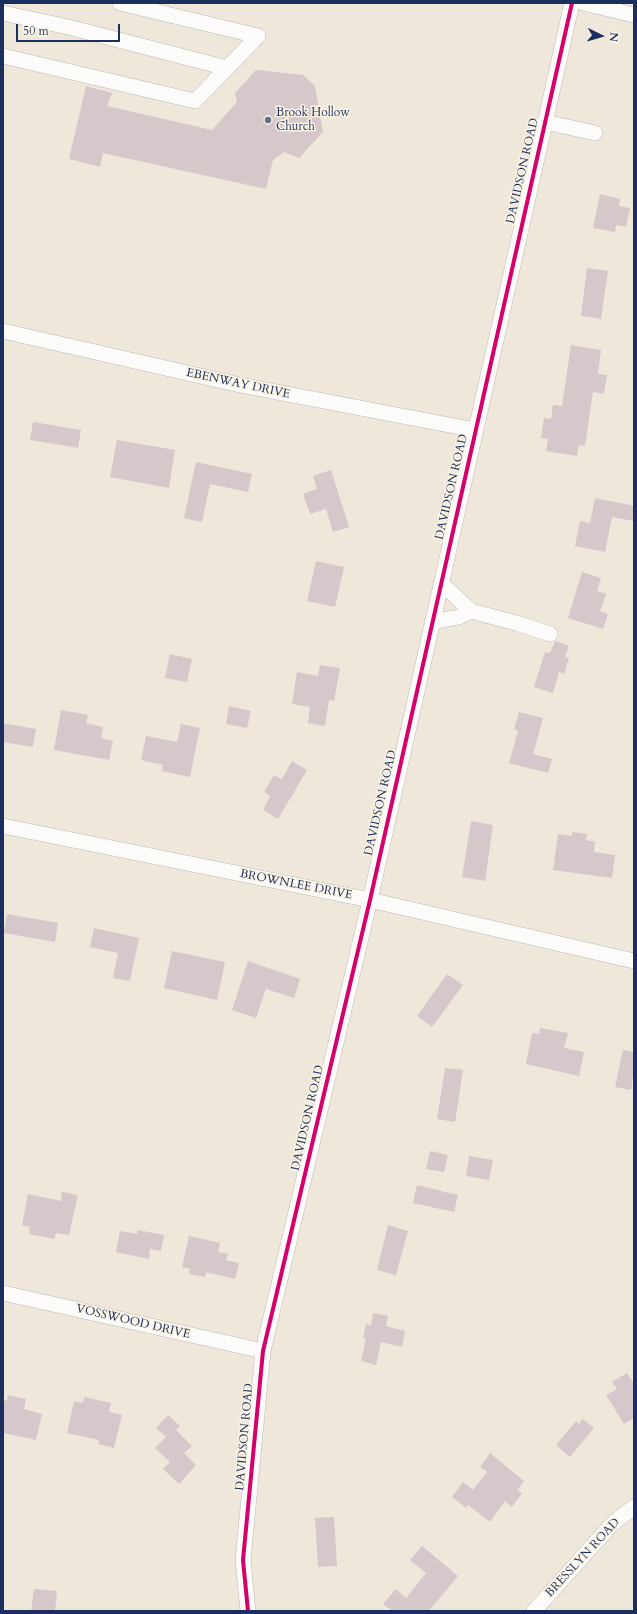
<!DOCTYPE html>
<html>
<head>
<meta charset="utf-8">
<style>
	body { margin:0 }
	#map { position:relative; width:637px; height:1614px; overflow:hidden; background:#efe7da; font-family:Cardo,serif }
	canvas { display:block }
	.frame { position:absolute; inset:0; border:4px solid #1b2f5e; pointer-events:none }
	.north { position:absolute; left:581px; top:16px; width:40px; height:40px; -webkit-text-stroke:3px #fcf5e5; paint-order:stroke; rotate:95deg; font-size:11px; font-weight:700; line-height:16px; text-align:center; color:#1b2f5e }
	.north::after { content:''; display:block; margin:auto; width:14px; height:18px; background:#1b2f5e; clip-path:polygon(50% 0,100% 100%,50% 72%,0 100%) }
	.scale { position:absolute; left:16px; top:24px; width:104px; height:18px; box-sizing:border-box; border:2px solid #1b2f5e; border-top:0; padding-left:5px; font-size:12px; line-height:14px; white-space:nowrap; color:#1b2f5e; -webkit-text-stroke:3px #fcf5e5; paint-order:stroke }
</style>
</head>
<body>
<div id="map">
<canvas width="637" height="1614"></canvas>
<div class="frame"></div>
<div class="north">N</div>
<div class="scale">50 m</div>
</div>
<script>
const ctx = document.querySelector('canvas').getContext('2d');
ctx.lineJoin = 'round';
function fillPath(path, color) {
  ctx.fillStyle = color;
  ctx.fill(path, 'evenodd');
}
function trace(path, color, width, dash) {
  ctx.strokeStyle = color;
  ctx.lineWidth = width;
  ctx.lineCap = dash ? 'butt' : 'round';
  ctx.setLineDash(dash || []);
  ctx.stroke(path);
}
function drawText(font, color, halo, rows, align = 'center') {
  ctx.font = font + ' Cardo,serif';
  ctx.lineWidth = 3;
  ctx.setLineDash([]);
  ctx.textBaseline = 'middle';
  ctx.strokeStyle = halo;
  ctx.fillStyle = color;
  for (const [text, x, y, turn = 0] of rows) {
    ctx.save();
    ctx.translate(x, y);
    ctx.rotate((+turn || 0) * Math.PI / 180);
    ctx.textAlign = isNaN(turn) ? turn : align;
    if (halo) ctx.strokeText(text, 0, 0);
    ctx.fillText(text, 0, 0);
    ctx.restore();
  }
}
fillPath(new Path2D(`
	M256,70l47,5 12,11 8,46 -24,26 -15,-6 -11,8 -7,29 -163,-36 -3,14 -31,-8 17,-73 26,7 -5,13 105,24 25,-28 -2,-9z
	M600,194l20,5 -1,7 11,2 -4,19 -10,-2 -1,7 -22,-4z
	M587,268l21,3 -7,48 -20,-3z
	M571,345l30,5 -3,24 9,1 -3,19 -11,-2 -8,54 -6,-1 -2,11 -31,-5 2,-12 -7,-1 3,-20 7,1 2,-14 9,1z
	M33,422l48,8 -3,18 -48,-8z
	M117,440l58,10 -6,38 -59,-11z
	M196,462l56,12 -4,18 -38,-8 -8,38 -18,-4z
	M331,470l18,57 -16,5 -7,-23 -16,5 -7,-20 14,-5 -4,-13z
	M595,498l39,8v15l-22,-4 -7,35 -30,-6 5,-25 10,2z
	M316,561l28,6 -9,40 -28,-6z
	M582,572l19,6 -4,13 9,3 -6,17 8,3 -5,15 -35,-11z
	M555,641l14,5 -4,11 4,1 -5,16 -5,-2 -6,21 -19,-6 11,-35 5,1z
	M170,654l22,5 -5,23 -22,-4z
	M320,665l20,3 -6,33 -5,-1 -4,26 -17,-3 2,-16 -18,-3 5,-32 21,4z
	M229,706l22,5 -4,17 -21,-4z
	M61,710l27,5 -2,8 17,4 -2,11 12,3 -4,19 -55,-10z
	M519,712l24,6 -10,36 19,5 -4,14 -39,-10 9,-32 -4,-2z
	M3,723l33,6 -3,18 -30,-5z
	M181,724l19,4 -10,49 -28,-6 1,-6 -22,-5 5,-24 31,6z
	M292,761l15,9 -29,49 -15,-9 7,-14 -6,-4 10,-17 8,4z
	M471,821l22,4 -8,56 -23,-4z
	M572,832l15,2 -1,6 9,2 -1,10 21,3 -3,23 -59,-8 5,-36 14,2z
	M7,914l51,9 -3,19 -51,-9z
	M94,928l45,10 -9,43 -17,-3 5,-25 -28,-6z
	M172,951l53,11 -8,38 -53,-12z
	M248,961l52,18 -6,19 -28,-9 -10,29 -24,-8z
	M447,974l16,11 -31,42 -15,-11z
	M540,1028l28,5 -4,15 20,4 -5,24 -53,-12 6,-31 7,1z
	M623,1050l11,2v26l-1,-1 -2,13 -16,-3z
	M445,1068l18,2 -8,52 -18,-3z
	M430,1151l18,4 -4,17 -18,-3z
	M469,1156l24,4 -4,20 -23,-4z
	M417,1185l41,10 -4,17 -41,-9z
	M62,1192l16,3 -9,40 -13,-2 -2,6 -25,-5 1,-7 -8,-2 6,-31 33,7z
	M388,1225l20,6 -12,44 -19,-5z
	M138,1230l26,5 -3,16 -11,-2 -1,10 -33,-7 4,-21 17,3z
	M189,1236l31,7 -2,9 10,2 -2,6 13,3 -4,16 -29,-7 -1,5 -16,-3 1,-5 -8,-2z
	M373,1313l15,3 -2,10 19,5 -3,16 -21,-5 -5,23 -15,-4 5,-22 -3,-1 3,-14 5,2z
	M627,1373l7,11v34l-10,6 -18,-29 11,-6 -5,-7z
	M8,1395l18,4 -2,10 18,5 -6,26 -33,-7v-33l4,1z
	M84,1397l27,6 -2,9 13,3 -8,33 -16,-4 1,-4 -32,-7 7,-32 9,2z
	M168,1415l12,11 -4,4 16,16 -8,7 12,12 -17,19 -16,-15 7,-7 -15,-14 11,-11 -10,-9z
	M583,1419l11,9 -24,29 -14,-12 20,-24 3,3z
	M490,1453l34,28 -7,9 5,3 -10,14 -7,-6 -15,21 -22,-17 -2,3 -14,-11 11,-15 10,8 14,-18 -7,-5z
	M334,1517l3,49 -19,1 -3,-49z
	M422,1546l36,30 -29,35h-37l-9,-7 13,-15 10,9 20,-25 -16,-13z
	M34,1589l23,2 -2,20h-24z`), '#d6c7ca');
const minor = new Path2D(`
	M583,3l51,12
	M3,13l65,14 159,41
	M3,56l192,45 63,-65 -138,-33
	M545,122l50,11
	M3,331l237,54 235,45
	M441,583l30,28 45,12 34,11
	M432,622l27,-5 12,-6
	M3,826l367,74 264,61
	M3,1293l260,58
	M248,1611l-5,-51 20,-209 107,-451 202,-897
	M534,1611l79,-88 21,-16`);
trace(minor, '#bab7b3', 16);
trace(minor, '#fdfbf9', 15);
trace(new Path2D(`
	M248,1611l-5,-51 20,-209 107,-451 202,-897`), '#d6006c', 4);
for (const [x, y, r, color] of [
	[268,120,4,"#656f89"]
]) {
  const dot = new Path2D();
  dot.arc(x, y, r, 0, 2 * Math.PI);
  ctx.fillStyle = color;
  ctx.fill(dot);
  trace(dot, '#fcf5e5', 1.5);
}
drawText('12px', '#1b2f5e', '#fcf5e5', [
	["Brook Hollow",276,113],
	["Church",276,127]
], 'left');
drawText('12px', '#1b2f5e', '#fcf5e5', [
	["DAVIDSON ROAD",523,171,-77],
	["EBENWAY DRIVE",238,384,12],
	["DAVIDSON ROAD",452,487,-77],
	["DAVIDSON ROAD",381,803,-77],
	["BROWNLEE DRIVE",296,885,11],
	["DAVIDSON ROAD",308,1118,-77],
	["VOSSWOOD DRIVE",133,1322,13],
	["DAVIDSON ROAD",245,1437,-85],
	["BRESSLYN ROAD",583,1558,-47]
]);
</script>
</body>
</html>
